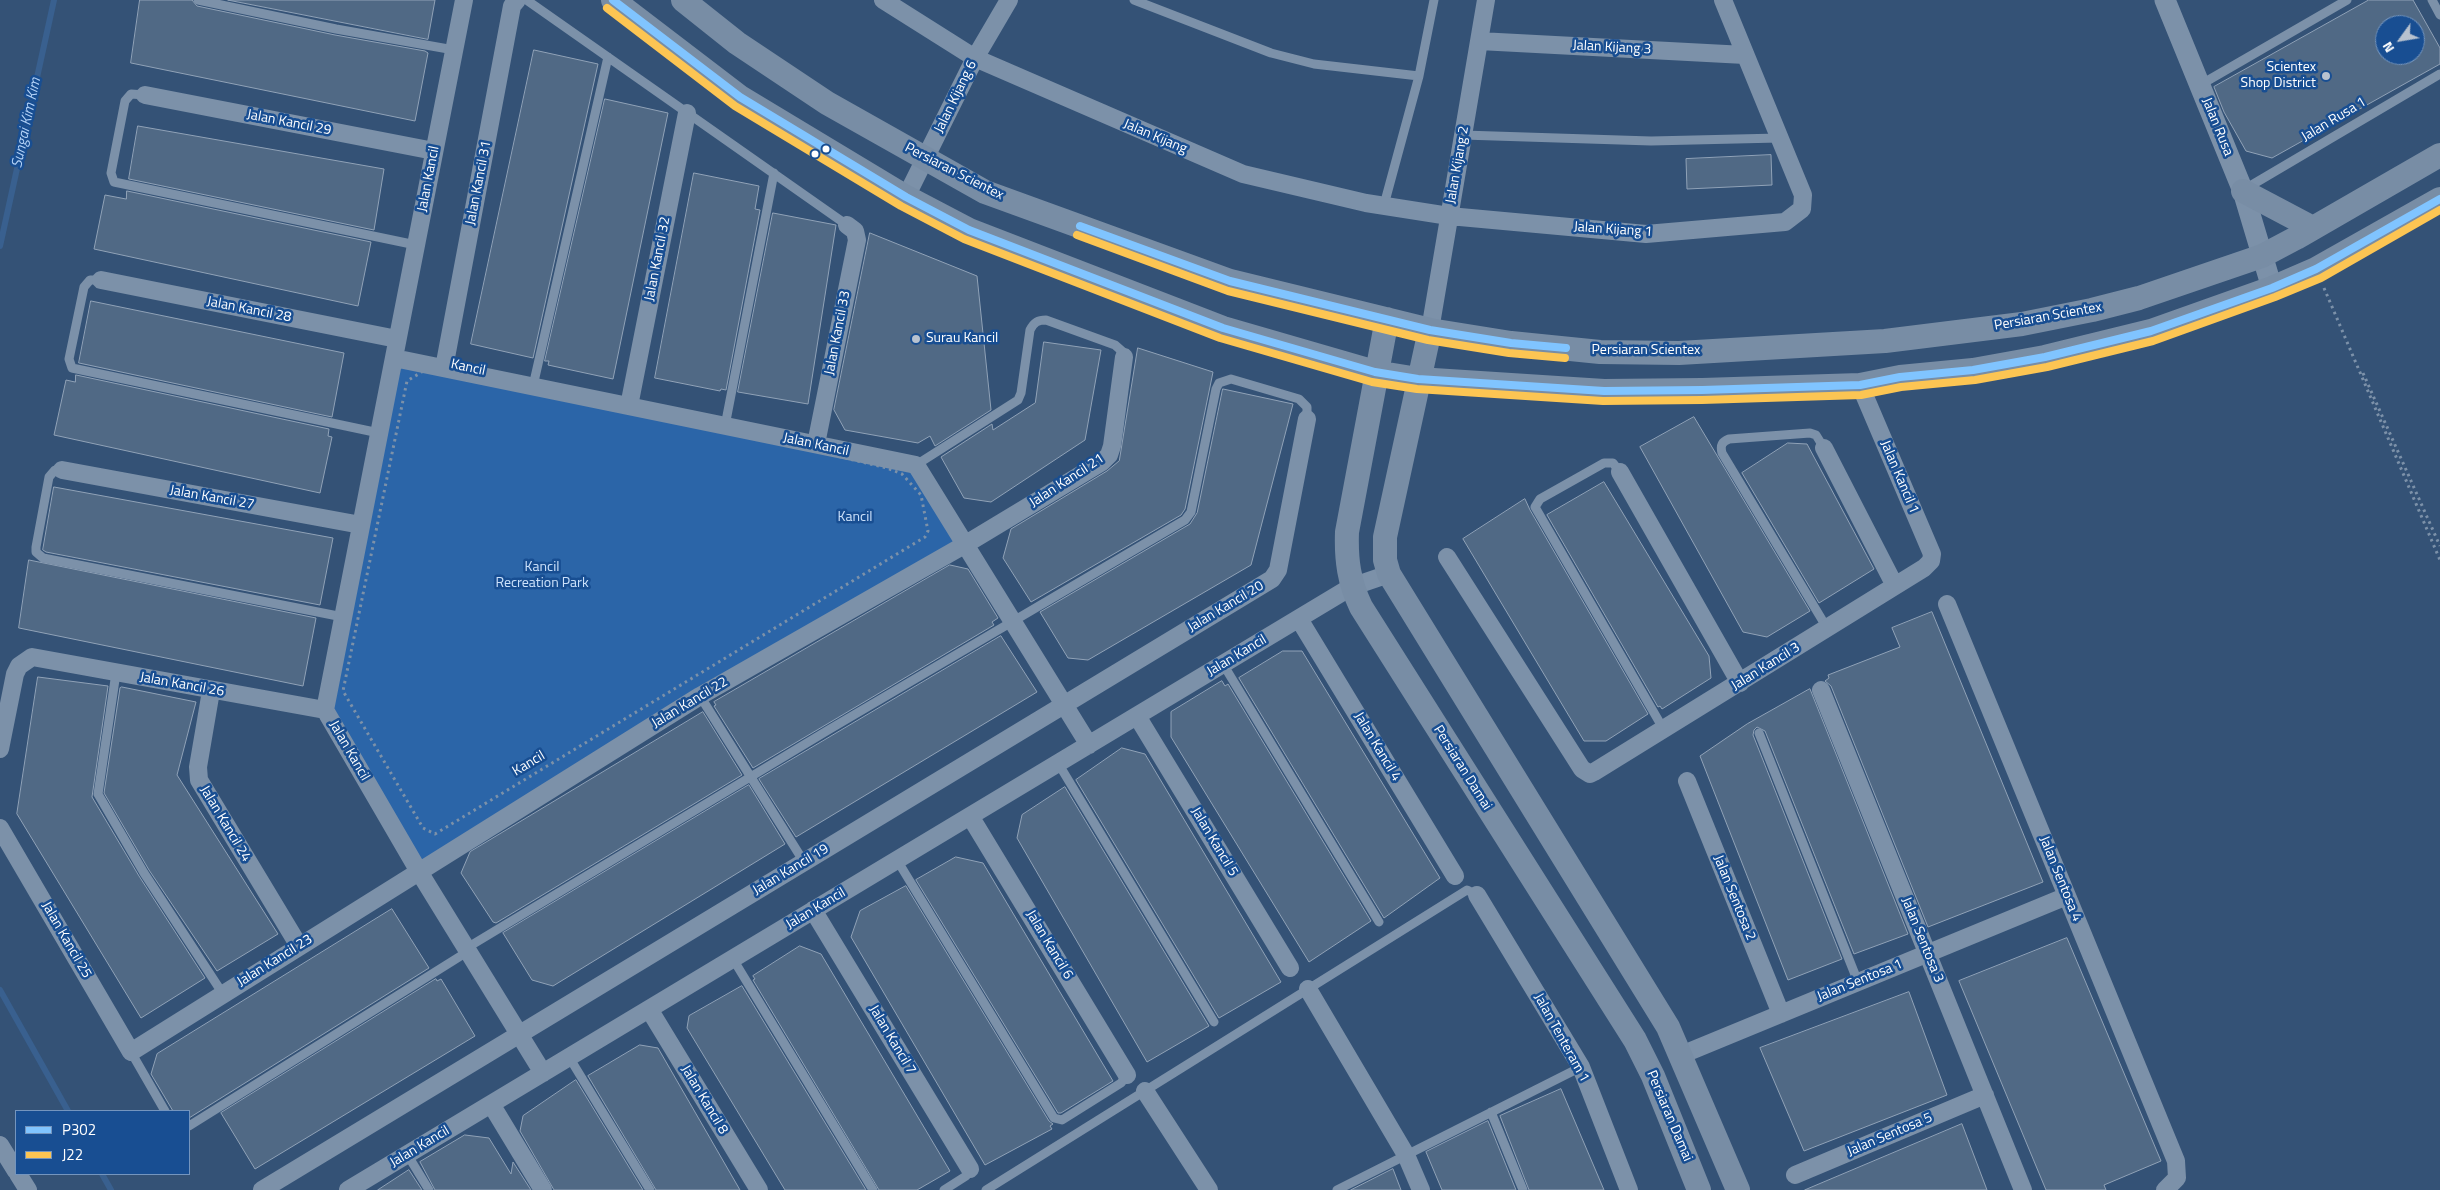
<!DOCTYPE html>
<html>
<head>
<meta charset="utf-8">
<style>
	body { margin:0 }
	#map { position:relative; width:2440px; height:1190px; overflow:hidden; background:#345276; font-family:"Titillium Web",sans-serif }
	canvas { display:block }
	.legend { position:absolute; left:15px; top:1110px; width:175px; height:65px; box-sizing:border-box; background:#184e92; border:1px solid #7495be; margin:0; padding:6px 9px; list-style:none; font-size:15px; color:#fff }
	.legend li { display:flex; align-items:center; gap:10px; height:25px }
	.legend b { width:25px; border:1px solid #7495be }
	.north { position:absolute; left:2375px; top:15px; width:50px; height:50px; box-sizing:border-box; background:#184e92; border:1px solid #7495be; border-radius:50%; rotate:238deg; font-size:14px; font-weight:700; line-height:20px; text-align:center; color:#fff }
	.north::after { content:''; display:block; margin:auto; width:18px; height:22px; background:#b8c2cf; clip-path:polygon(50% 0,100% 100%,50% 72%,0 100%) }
</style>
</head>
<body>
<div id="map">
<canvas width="2440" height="1190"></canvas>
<ul class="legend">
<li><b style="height:6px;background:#80c4ff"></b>P302</li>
<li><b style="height:6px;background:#fcc553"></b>J22</li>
</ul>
<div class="north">N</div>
</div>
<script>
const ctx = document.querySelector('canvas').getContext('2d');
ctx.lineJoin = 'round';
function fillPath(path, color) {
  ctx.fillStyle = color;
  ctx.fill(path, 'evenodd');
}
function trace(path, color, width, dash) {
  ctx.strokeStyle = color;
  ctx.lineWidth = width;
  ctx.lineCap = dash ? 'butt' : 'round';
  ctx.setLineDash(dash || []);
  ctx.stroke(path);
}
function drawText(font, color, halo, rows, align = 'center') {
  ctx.font = font + ' "Titillium Web",sans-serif';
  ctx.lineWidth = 5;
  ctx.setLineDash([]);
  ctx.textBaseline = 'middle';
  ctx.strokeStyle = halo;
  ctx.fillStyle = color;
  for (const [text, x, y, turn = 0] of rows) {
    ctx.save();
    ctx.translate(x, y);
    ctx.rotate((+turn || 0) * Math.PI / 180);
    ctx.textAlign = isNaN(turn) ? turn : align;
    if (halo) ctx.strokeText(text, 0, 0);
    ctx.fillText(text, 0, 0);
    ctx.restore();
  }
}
fillPath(new Path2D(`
	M390,357l526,108 51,79 -544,322 -90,-159z`), '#2b65a8');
trace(new Path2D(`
	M0,246l54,-246
	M0,990l68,121
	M102,1174l9,16`), '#39608f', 6);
const building = new Path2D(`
	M140,0h52l5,6 138,29 90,16 3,2 -13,68 -284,-58z
	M228,0h207l-7,39z
	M2369,0h44l27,48v16l-168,94 -26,-7 -22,-39 -10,-25zM2385,25h30v30h-30z
	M534,50l64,14 -65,294 -62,-14z
	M605,99l63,14 -55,266 -65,-14 1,-4h-4z
	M138,126l246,43 -10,61 -245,-51z
	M1771,155l1,30 -85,4 -1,-30z
	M694,173l65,13 -4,23 5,1 -34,180 -5,-1 -1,2 -65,-13z
	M127,191l244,51 -13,64 -264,-57 11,-54 21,4z
	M773,213l63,12 -28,179 -70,-12z
	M870,233l107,43 14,134 -56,36 -5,-10 -12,7 -73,-13 -11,-20z
	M91,301l253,52 -12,64 -253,-54z
	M1044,342l57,8 -16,90 -94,62 -27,-4 -23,-41 51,-33 1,6 42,-27z
	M1138,348l75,24 -28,137 -4,6 -150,87 -28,-44 8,-29 96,-58 12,-10z
	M76,375l253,54 -1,7 4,1 -12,56 -266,-58 12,-55 9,2z
	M1223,389l70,15 -42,161 -163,95 -20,-2 -28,-46 150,-88 7,-11z
	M1694,417l116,194 -43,26 -24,-5 -103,-185z
	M1788,443l19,1 67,125 -55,34 -77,-130z
	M1604,482l105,174 2,22 -49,31 -2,-3 -2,1 -111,-192z
	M54,487l279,51 -13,67 -274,-53 -3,-2z
	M1525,499l5,11 118,204 -42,27h-22l-121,-202z
	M29,560l287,58 -13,68 -284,-58z
	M950,565l18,4 30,49 -6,4 2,3 -241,143 -39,-62 2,-1 -2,-3z
	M1932,612l111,270 -115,45 -97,-241 -6,-5 4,-3 -1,-3 72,-28 -8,-19z
	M1001,636l36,56 -241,145 -37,-58z
	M1283,651h19l138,227 -56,40 -145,-240z
	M38,677l70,9 -16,111 47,79 66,102 -64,40 -124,-204z
	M1222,681l3,5 3,-2 143,237 -62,41 -138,-225v-25z
	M122,687l74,15 -19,73 101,159 -61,37 -68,-101 -45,-77 16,-105z
	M1810,689l98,245 -54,20 -89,-223 -8,-4 -3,3 -1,5 89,224 -54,21 -88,-224 47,-32z
	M703,712l39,63 -246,148 -3,-1 -32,-49 9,-21z
	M1122,748l23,6 136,228 -62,36 -143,-238z
	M749,785l36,59 -232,142 -21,-6 -29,-47z
	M1065,787l144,239 -62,36 -130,-224 5,-23z
	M956,857l27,6 130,218 -52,32h-3l-142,-233z
	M906,886l143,235 4,3 -3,2 2,3 -67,36 -134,-228 9,-26z
	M392,909l37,59 -240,150v-7h-16l-22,-37 6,-20z
	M2067,938l94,223 -57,24 2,5h-60l-87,-209z
	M800,946l21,8 129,217 -33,19h-38l-126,-210 2,-1 -2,-3z
	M436,979l1,2 4,-2 34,57 -220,133 -34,-56z
	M742,986l124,204h-81l-98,-162 2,-12z
	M1909,992l38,103 -143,56 -44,-103z
	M640,1045l18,3 82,142h-84l-68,-114z
	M576,1080l67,110h-89l-34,-59 3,-15z
	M1561,1089l43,101h-75l-29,-74z
	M1488,1121l28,69h-74l-16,-38z
	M1962,1124l25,66h-182z
	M465,1135l24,3 22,36 2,-12 18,28h-96l-15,-28z
	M1393,1169l8,21h-50z
	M409,1170l13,20h-44z`);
fillPath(building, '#506985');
trace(building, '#90a2b7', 1);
trace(new Path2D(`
	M2324,288l116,272
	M425,370l391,81 71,17 15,6 19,21 7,36 -3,6 -490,297 -12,-6 -80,-137 64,-310z
	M2363,373l77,173`), '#7c91a9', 3, [2.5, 4]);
trace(new Path2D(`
	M198,0l138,29 118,21
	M1134,0l137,53 43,11 105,12
	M2432,0l8,15
	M528,1l319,224
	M2200,85l147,-85
	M145,95l-14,-1 -6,7 -14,72 3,9 302,63
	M1463,135l188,6 128,-3
	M2245,189l195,-115
	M1384,205l35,-129 15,-76
	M101,280h-11l-6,7 -15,72 3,9 307,65
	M533,386l75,-329
	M725,426l49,-253
	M1824,448l-8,-13 -6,-2 -81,6c-7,3 -9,6 -7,14l105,175
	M916,465l102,-65 3,-7 9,-63c4,-8 8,-10 16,-10l69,25 8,7 1,5
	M62,470h-7l-6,7 -13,70v5l7,6 300,59
	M1620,472l-7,-9h-9l-64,36 -5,8 129,223
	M1223,664l156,258
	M116,673l-18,121 46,79 79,121
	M700,696l104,166
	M1759,733l99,249
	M1058,763l156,259
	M897,860l157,258 8,2 59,-37 6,-8
	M465,949l365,-220 355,-209 6,-8 25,-123 3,-6 12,-4 68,20 8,8v12
	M733,959l140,231
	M131,1052l34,59
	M569,1057l81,133
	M1491,1112l32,78
	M189,1126l278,-174
	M407,1154l22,36
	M944,1190l22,-14 4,-7
	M986,1190l481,-300 10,5
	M1337,1190l244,-123`), '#7c91a9', 9);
trace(new Path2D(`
	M464,0l-139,710 93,160 125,203
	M883,0l92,58 268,116 123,29 83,13 197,18 139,-12 17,-13 1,-14 -80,-195
	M1479,41l266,14
	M145,95l289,56
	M906,197l69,-139 34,-58
	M101,280l296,59
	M1430,330l56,-330
	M394,358l522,107 173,280
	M444,368l68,-362 5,-6
	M629,406l58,-293
	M816,444l41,-204 -2,-9 -8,-6
	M1824,448l71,138
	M62,470l299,55
	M1620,472l120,211
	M1447,557l135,212 8,5 4,-2 330,-204 7,-7 1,-7 -72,-169
	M1947,604l229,557 1,17 -12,12
	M1299,619l156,257
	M1821,690l202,500
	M211,691l-13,76 1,13 100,166
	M1137,716l153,252
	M0,749l15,-75 4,-8 13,-9 293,53
	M1687,781l94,233
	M970,816l157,259
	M0,828l131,224 569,-356 266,-152 136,-82 7,-7 3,-9 12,-89
	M1477,895l104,172 48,123
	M813,910l157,259
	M1308,989l98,166 15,35
	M649,1009l110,181
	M1681,1055l386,-159
	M1145,1091l64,99
	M491,1104l52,86
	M0,1145l16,26
	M18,1174l10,16
	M1795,1175l190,-80
	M262,1190l1010,-611 6,-9 29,-151
	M348,1190l1003,-603 38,-13`), '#7c91a9', 18);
trace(new Path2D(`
	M2165,0l78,191 29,97`), '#7c91a9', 21);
trace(new Path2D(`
	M613,0l127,97 166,100 63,33 254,98 152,44 43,7 186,12 98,-1 158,-5 40,-8 73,-7 72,-13 106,-26 121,-43 44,-19 124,-70
	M683,0l54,43 90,60 158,89 245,89 200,49 81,13 89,9 79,1 206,-12 137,-17 70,-14 47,-12 123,-42 34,-18 144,-83
	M2243,191l70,37
	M1387,319l-40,213c-1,28 2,50 14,75l274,433 18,36 46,114
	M1430,330l-45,207v23l4,14 279,453 70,163`), '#788da5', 24);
trace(new Path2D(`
	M613,0l127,97 166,100 63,33 254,98 152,44 43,7 186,12 98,-1 158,-5 40,-8 73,-7 72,-13 106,-26 121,-43 44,-19 124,-70
	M1080,226l150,55 200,49 81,13 55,5`), '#80c4ff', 8);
trace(new Path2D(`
	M607,8l128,98 166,100 63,33 256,99 152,44 45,7 186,12 99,-1 159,-5 40,-8 74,-7 72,-13 106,-26 122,-44 46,-19 119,-68
	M1077,235l151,56 200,49 81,13 56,5`), '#fcc553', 8);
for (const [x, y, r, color] of [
	[2326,76,5,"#b8c2cf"],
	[826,149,4.5,"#fff"],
	[815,154,4.5,"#fff"],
	[916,339,5,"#b8c2cf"]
]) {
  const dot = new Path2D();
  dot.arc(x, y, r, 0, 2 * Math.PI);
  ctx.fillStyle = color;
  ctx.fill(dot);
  trace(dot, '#184e92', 2);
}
drawText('14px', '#fff', '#184e92', [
	["Jalan Kijang 3",1612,48,3],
	["Jalan Kijang 6",956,97,-64],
	["Jalan Rusa 1",2334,120,-31],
	["Jalan Kancil 29",289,123,11],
	["Jalan Rusa",2217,127,68],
	["Jalan Kijang",1155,137,23],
	["Jalan Kijang 2",1458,165,-80],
	["Persiaran Scientex",954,172,27],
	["Jalan Kancil",429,179,-79],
	["Jalan Kancil 31",479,183,-79],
	["Jalan Kijang 1",1613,230,4],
	["Jalan Kancil 32",658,259,-79],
	["Jalan Kancil 28",249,310,11],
	["Persiaran Scientex",2048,317,-10],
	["Jalan Kancil 33",838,333,-79],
	["Persiaran Scientex",1646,351],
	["Kancil",468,368,12],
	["Jalan Kancil",816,445,12],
	["Jalan Kancil 1",1899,477,67],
	["Jalan Kancil 21",1067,481,-33],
	["Jalan Kancil 27",212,498,10],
	["Jalan Kancil 20",1226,607,-31],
	["Jalan Kancil",1237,656,-31],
	["Jalan Kancil 3",1766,667,-32],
	["Jalan Kancil 26",182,685,10],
	["Jalan Kancil 22",690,703,-31],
	["Jalan Kancil 4",1377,747,59],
	["Jalan Kancil",349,751,60],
	["Kancil",529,764,-31],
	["Persiaran Damai",1462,768,58],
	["Jalan Kancil 24",225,824,59],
	["Jalan Kancil 5",1214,842,59],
	["Jalan Kancil 19",791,870,-31],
	["Jalan Sentosa 4",2060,879,68],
	["Jalan Sentosa 2",1734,898,68],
	["Jalan Kancil",816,909,-31],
	["Jalan Kancil 25",66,940,60],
	["Jalan Sentosa 3",1922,940,68],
	["Jalan Kancil 6",1049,945,59],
	["Jalan Kancil 23",275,961,-32],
	["Jalan Sentosa 1",1860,981,-22],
	["Jalan Tenteram 1",1561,1038,61],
	["Jalan Kancil 7",892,1040,59],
	["Jalan Kancil 8",704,1100,59],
	["Persiaran Damai",1669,1116,67],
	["Jalan Sentosa 5",1890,1135,-23],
	["Jalan Kancil",420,1147,-31]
]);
drawText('14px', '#fff', '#184e92', [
	["Scientex",2316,68],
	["Shop District",2316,84],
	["Surau Kancil",926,339,"left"]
], 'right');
drawText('14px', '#cde2fb', '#184e92', [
	["Kancil",855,518],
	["Kancil",542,568],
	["Recreation Park",542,584]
]);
drawText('italic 15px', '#b3d2f7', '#184e92', [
	["Sungai Kim Kim",27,123,-78]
]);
</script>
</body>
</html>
